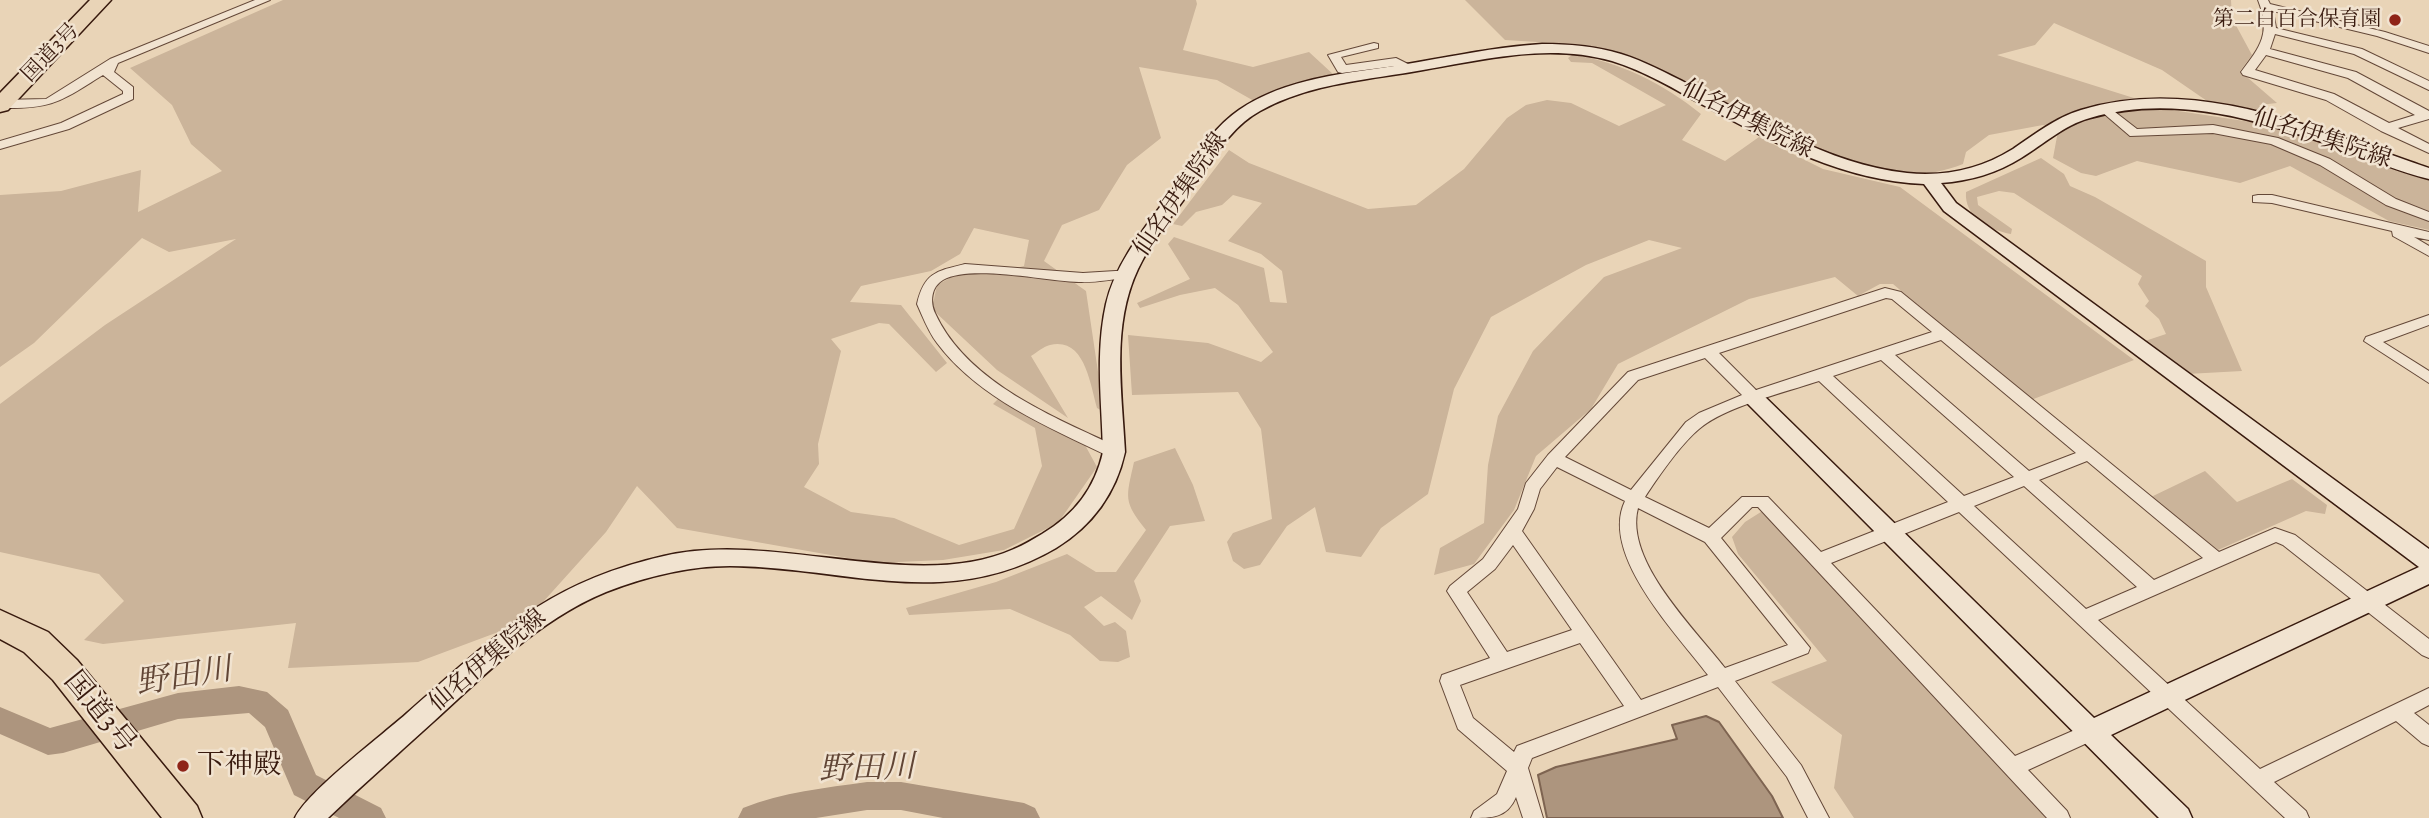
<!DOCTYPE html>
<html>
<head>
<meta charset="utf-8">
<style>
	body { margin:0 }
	canvas { display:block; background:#e9d4b7 }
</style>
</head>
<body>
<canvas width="2429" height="818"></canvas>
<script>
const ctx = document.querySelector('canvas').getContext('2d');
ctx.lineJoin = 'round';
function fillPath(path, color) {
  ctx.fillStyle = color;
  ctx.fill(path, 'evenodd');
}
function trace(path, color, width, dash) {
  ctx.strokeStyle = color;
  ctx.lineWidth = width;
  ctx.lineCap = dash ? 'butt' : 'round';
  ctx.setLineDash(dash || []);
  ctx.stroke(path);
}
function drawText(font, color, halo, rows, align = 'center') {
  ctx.font = font + ' Alegreya,"Noto Serif JP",serif';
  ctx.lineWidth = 5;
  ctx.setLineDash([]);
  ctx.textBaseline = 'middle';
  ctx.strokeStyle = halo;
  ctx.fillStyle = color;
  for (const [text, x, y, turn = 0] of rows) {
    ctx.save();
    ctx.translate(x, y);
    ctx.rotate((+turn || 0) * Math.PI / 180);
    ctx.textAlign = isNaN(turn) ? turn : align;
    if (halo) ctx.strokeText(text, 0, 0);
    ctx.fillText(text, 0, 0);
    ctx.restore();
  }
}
fillPath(new Path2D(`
	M283,0h913l1,4 -14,46 70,17 56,-15 25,23 -80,26 -37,-21 -78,-13 22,71 -34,27 -28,45 -37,15 -18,36 42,30 18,121 -7,-4c-7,-24 -12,-71 -47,-63 -6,1 -14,8 -19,11l37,62 -71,-48 -65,-61 5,-24 20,-11 40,-1 27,-7 5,-26 -55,-12 -14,26 -29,17 -70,15 -11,16 51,3 46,58 -11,9 -47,-48 -10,-1 -48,16 10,12 -23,93 1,20 -15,23 47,25 43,6 65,27 55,-16 28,-63 -7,-38 -42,-24 6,-6 86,47 12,22 -39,56 -54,27 -61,10 -67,3 -199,-35 -40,-42 -31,46 -81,90 -107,40 -130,6 8,-45 -193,21 -19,-4 40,-39 -25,-27 -99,-22v-148l105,-79 131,-86 -67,13 -27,-14 -108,105 -34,24v-172l61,-4 80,-21 -3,42 84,-41 -31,-27 -19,-39 -42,-37z
	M1465,0h766l1,18 20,37 -12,16 37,32 -18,2 11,9 -63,-13 -45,-31 -108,-47 -19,22 -38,10 175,55 92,14 165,56v50l-40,-9 -99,-55 -50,17 -103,-22 -41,15 -15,-3 -28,-15 5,-27 -15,-6 -54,10 -23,17 -3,12c-77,31 -155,-17 -223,-49 -44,-21 -88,-42 -132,-63l-38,-8 -65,-4z
	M1572,55c47,6 92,29 129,59l-19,26 43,21 34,-24 64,32 77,18 234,173 -103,40 -138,-116h-13l-22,12 -23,-19 -86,22 -131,65 -27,45 -55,47 -22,54 -40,54 -40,11 6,-27 44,-25 4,-58 10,-49 35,-65 71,-74 78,-29 -33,-8 -63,25 -95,52 -37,72 -26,105 -47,34 -20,29 -35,-5 -11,-45 -28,19 -27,39 -16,4 -11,-8 -6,-19 6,-9 39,-14 -11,-90 -23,-37 -106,3 -4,-60 80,8 53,19 12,-10 -35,-47 -23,-17 -35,7 -40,13 -3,-5 53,-24 -22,-35 6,-7 90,31 6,34 17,1 -5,-32 -21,-17 -33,-13 34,-38 -29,-8 -11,10 -26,7 -14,14 -9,-2 56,-74 20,13 119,46 48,-4 48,-36 43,-51 19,-13 21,-5 24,3 48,23 47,-21 -74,-42 -21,-1 -3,-4z
	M2041,158l23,16 6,12 25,11 111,64v26l36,84 -55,3 -42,-33 21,-7 -7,-15 -14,-13 4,-5 -11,-17 4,-8 -128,-83 -15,-2 -22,6 1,8 34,24 -1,5c-22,-4 -47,-17 -45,-42z
	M1175,448l18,37 12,36 -35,5 -36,55 7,20 -9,19 -31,-24 -17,11 20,19 11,-4 11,9 4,26 -12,5 -18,-1 -30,-26 -60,-26 -101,6 -3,-7 90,-26 71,-28 29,18h20l30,-42c-23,-29 -20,-32 -12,-68z
	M2205,471l32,31 55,-23 35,26 -2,9 -19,-3 -88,39 -67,-53z
	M1764,510l286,308h-196l-20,-30 8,-53 -71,-53 56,-21 -89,-107 -6,-17 13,-15z`), '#cbb49a');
const water = new Path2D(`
	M1706,716l13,6 53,74 11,22h-236l-9,-43 18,-8 121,-28 -5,-14z`);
fillPath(water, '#ad957e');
trace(water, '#7e6451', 2);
fillPath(new Path2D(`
	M239,686l28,6 21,18 28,65 65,33 5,10h-47l-45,-23 -29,-68 -16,-14 -71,6 -115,34 -15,2 -48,-21v-27l50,21 128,-35z
	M867,782h34l123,21 11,5 5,10h-97l-42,-8h-34l-51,8h-78l5,-10c40,-16 82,-20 124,-26z`), '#ad957e');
const street = new Path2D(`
	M255,0h15l-152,63 -4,9 19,15v12l-64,30 -69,20v-8l61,-18 62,-29v-3l-20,-16c-44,27 -49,34 -103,33v-8l46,-1 64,-40z
	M2258,0h10l2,4 115,28 44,14v7l-52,-17 -104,-25 3,17 86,21 67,32v9l-75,-36 -79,-20 -5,15 86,23 73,39v8l-31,9 31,16v9l-48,-22 -55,-31 -83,-25 -2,-3c20,-26 30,-39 17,-72zM2266,55l82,23 67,37 -26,8 -55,-29 -79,-24z
	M1374,43l4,1v4l-37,9 5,8 50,-7 20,10 -6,4 -15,-6 -53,7 -4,-1 -10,-17z
	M2106,105l31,24 76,-4 65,13 52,21 66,40 33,13v9l-43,-16 -66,-40 -49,-21 -58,-11 -83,3 -28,-24 -2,-3z
	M2258,195h14l157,37v8l-15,-3 15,9v10l-36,-20 -1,-5 -120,-28 -19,-1v-6z
	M965,264l118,9 49,-3 2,3 -2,3 -5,2c-15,1 -32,5 -48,4 -33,-1 -109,-18 -136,-2 -12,7 -13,22 -8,33 32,70 119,104 185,135l2,4 -2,4h-12c-60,-29 -130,-58 -171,-113 -9,-12 -14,-26 -20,-39 7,-31 19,-33 48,-40z
	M1885,288l16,4 318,260 56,-24 20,7 134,104v19l-7,-3 -139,-110 -7,-3 -178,78 162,149 169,-81v17l-15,8 15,12v21l-7,-3 -26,-22 -122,61 32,29 3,7h-24l-326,-306 -128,51 184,193 69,-30 7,-3 7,3 3,6 -3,6 -70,32 39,41 3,7h-23l-289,-311h-6l-31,31 89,110 -2,5 -73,28 66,84 28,53h-21l-21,-41 -69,-90 -186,71 -4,10 15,50h-20l-7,-21c-9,21 -24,21 -45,21l3,-7 23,-17 10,-23 -49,-42 -18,-48 2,-6 48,-17 -43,-67 3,-5 33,-27 35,-50 8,-26 22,-28 80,-83zM1886,298l6,1 40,33 -176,58 -37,-37zM1941,340l135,113 -47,18 -134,-116zM1705,358l37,37 -43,18 -13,9 -55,68 -66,-33 73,-77zM1881,360l133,117 -50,19 -131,-120zM1819,381l129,121 -127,50 -53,-55h-26l-33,31 -64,-31c13,-20 36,-53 54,-68 25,-22 87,-37 120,-48zM2087,461l116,97 -49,22 -115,-100zM1557,467l68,34c-26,54 53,134 83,174l-67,25 -119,-169 12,-22 6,-20zM2024,486l113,101 -51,22 -112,-103zM1638,508l67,34 83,103 -63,23c-30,-39 -101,-107 -87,-160zM1513,545l59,85 -65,22 -40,-60 28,-23zM1580,643l44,63 -107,40 -3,6 -41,-34 -13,-33z
	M2429,315v10l-46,17 46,29v12l-65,-42 2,-4z`);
const secondary = new Path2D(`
	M1542,44c27,0 53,2 79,10 23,7 45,19 67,30 71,35 138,80 219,89 37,4 74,-4 106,-24 22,-15 42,-31 68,-39 117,-36 239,21 348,58v11c-29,-7 -57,-19 -85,-29 -80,-29 -169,-57 -254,-32 -26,7 -46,26 -69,40 -24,15 -51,23 -80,25l15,20 473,346v35l-318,151 77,74 4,9h-33l-413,-416 -3,-5 3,-5 7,-2 7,2 334,326 325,-151 -475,-356 -20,-27c-80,-3 -150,-41 -219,-78 -29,-16 -60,-35 -93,-45 -62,-18 -127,-2 -189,9 -54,10 -113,13 -163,41 -29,16 -46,46 -64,72 -20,28 -43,55 -58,86 -27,57 -16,122 -13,183 -9,41 -33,74 -69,96 -109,64 -210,19 -326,18 -42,0 -85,11 -124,26 -68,28 -119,81 -173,130 -35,32 -71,63 -105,96h-33c12,-26 86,-82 111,-104 88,-77 139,-131 258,-158 112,-26 249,38 350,-7 10,-4 19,-10 28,-15 32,-19 53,-46 61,-82 -1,-49 -8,-99 3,-148 9,-39 36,-73 60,-105 22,-29 42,-68 73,-89 46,-32 109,-37 162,-45 47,-8 94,-18 141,-21z`);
const highway = new Path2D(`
	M90,0h21l-103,110 -8,2v-19z
	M0,610l48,22 29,28 120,146 5,12h-40l-109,-138 -29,-28 -24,-13z`);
trace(street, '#644838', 2);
trace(secondary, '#381a0e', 3);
trace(highway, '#381a0e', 3);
fillPath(street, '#f1e3d0');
fillPath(secondary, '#f1e3d0');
fillPath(highway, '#e9d4b7');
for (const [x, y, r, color] of [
	[2395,20,7,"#8f2418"],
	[183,766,7,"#8f2418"]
]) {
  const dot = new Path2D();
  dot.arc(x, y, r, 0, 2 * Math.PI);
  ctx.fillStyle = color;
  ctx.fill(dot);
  trace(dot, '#f1e3d0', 2.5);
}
drawText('21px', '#381a0e', '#f1e3d0', [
	["第二白百合保育園",2381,20]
], 'right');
drawText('21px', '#381a0e', '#f1e3d0', [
	["国道3号",51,53,-46]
]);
drawText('24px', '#381a0e', '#f1e3d0', [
	["仙名伊集院線",1747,120,27],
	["仙名伊集院線",2322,139,18],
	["仙名伊集院線",1181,195,-55],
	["仙名伊集院線",488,661,-40]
]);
drawText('28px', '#381a0e', '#f1e3d0', [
	["国道3号",99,713,51]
]);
drawText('28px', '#381a0e', '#f1e3d0', [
	["下神殿",197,766]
], 'left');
drawText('italic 32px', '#614535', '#f1e3d0', [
	["野田川",184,678,-9],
	["野田川",867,770,-2]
]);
</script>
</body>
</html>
